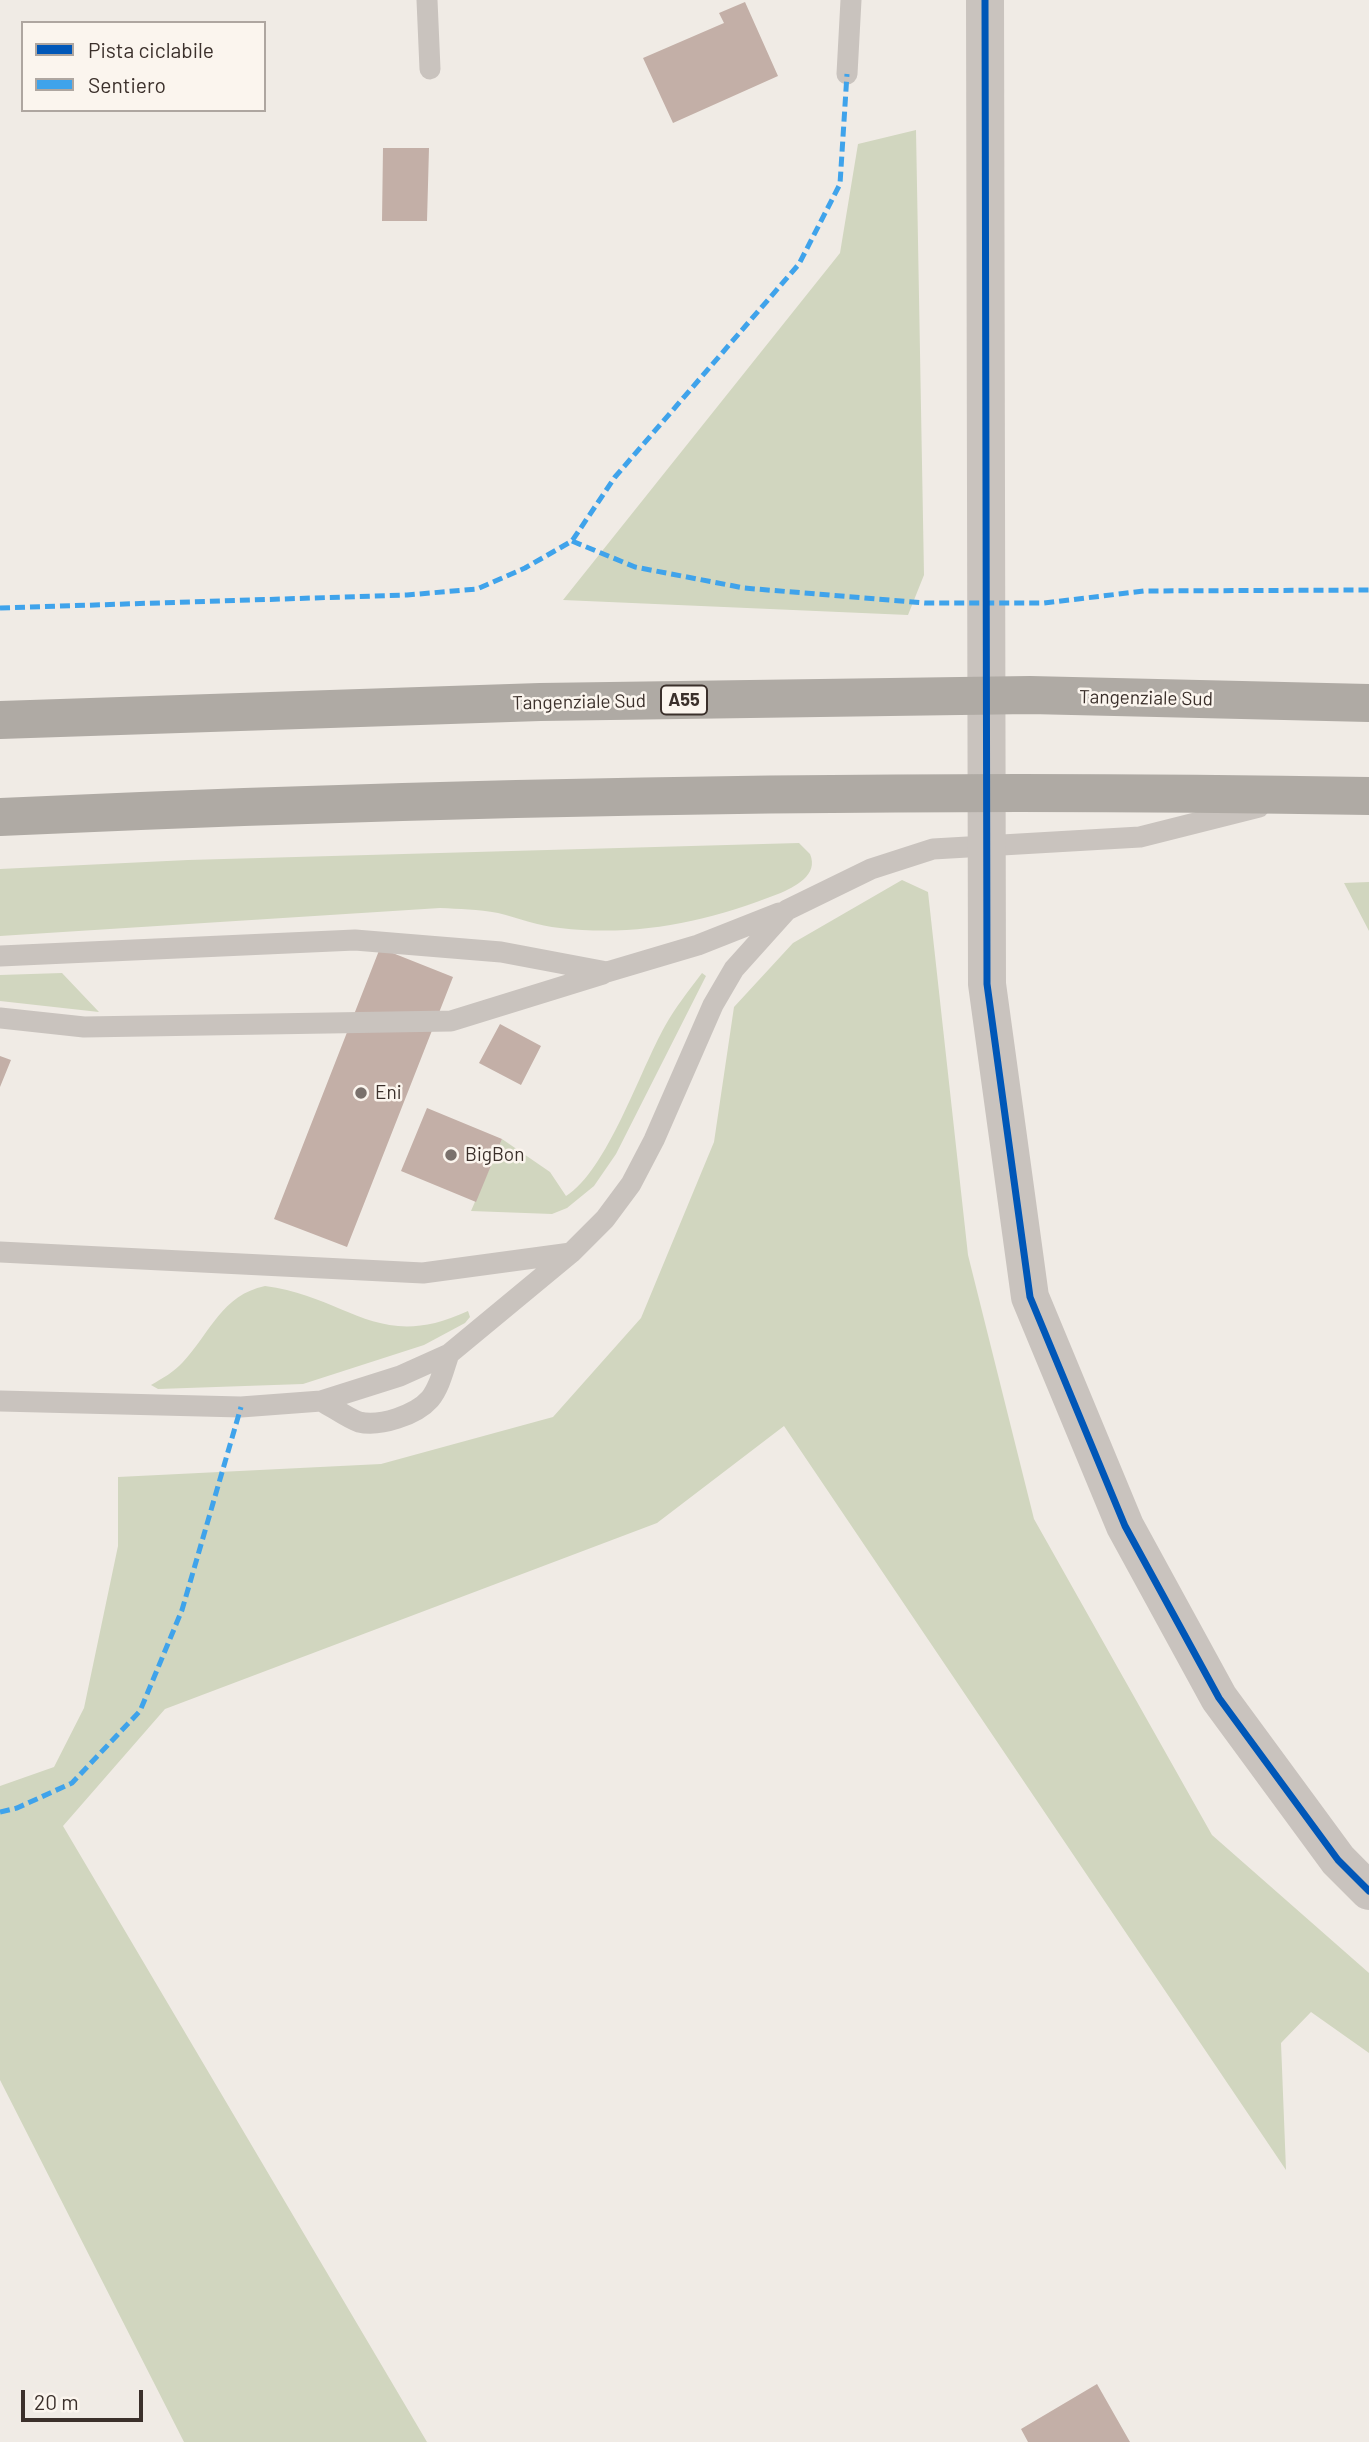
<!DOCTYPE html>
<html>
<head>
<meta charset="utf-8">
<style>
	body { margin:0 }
	#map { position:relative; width:1369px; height:2442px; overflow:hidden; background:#f0ebe5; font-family:Barlow,sans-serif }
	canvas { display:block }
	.legend { position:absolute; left:21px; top:21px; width:245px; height:91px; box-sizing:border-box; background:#fbf5ee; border:2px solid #aea6a0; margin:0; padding:9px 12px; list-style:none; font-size:21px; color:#3b302b }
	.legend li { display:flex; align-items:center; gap:14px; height:35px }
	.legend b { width:35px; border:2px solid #aea6a0 }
	.scale { position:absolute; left:21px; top:2390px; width:122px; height:32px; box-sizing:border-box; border:4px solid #3b302b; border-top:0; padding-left:9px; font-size:21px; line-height:24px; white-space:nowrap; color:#3b302b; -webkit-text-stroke:5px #fbf5ee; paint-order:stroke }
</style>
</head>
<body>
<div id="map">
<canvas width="1369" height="2442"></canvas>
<ul class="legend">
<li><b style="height:9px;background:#0057b8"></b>Pista ciclabile</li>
<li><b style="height:9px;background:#3fa3eb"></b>Sentiero</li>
</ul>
<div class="scale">20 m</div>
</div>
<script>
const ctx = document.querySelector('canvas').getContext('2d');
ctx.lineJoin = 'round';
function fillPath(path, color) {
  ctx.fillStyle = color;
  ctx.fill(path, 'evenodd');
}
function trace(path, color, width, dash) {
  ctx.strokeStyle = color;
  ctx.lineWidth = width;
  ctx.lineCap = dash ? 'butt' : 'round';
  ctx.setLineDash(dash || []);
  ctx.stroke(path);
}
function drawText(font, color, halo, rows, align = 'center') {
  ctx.font = font + ' Barlow,sans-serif';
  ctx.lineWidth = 5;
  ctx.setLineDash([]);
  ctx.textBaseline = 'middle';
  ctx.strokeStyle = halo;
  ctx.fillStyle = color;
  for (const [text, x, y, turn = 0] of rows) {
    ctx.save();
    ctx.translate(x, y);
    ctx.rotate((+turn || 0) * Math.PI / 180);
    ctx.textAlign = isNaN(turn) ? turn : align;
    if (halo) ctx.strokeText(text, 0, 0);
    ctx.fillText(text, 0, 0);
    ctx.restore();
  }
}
fillPath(new Path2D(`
	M916,130l8,445 -16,40 -345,-15 277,-347 18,-109z
	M799,843l11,11c9,21 -15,33 -32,40 -71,28 -142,43 -218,34 -22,-2 -41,-10 -62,-15 -20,-4 -39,-4 -58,-5l-440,28v-67l188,-9z
	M902,880l26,12 40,363 66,264 178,316 157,138v80l-58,-41 -30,31 5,127 -502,-744 -127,97 -492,186 -102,117 364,616h-243l-184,-362v-294l54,-19 30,-59 34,-162v-69l263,-13 172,-47 88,-99 73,-176 20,-135 59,-64z
	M1369,882v49l-25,-48z
	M62,973l37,39 -99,-11v-26z
	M702,973l4,3 -90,178 -22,32 -27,22 -15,6 -81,-3 31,-72 48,33 16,24c41,-25 74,-126 99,-170 10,-18 24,-36 37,-53z
	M265,1286c84,11 113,67 203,25l2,6 -5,6 -41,22 -121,39 -145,5 -7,-4c12,-7 23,-13 32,-23 27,-29 39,-67 82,-76z`), '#d1d6bf');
fillPath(new Path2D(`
	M745,2l33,74 -105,47 -30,-65 81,-35 -5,-10z
	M383,148h46l-2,73h-45z
	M380,948l73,29 -106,270 -73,-28z
	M500,1024l41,22 -20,39 -42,-22z
	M0,1056l11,4 -11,27z
	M427,1108l75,31 -26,63 -75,-31z
	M1097,2384l33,58h-102l-7,-13z`), '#c3afa7');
trace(new Path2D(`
	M427,0l3,69
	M847,74l4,-74
	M0,956l355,-16 146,12 106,20 91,-27 81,-32
	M0,1018l84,9 367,-6 152,-47
	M0,1252l423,21 148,-20 34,-34 26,-35 23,-44 59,-135 21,-36 53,-59 84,-41 62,-20 207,-12 119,-30
	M0,1401l241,6 80,-6 79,-25 49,-22 122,-101
	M321,1401c12,6 26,17 38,21 21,5 57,-7 71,-23 10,-12 14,-31 19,-45`), '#c9c3be', 21);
trace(new Path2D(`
	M985,0l2,984 43,313 95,229 94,172 119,162 31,31`), '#c9c3be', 38);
trace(new Path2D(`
	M0,720l540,-18 490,-7 339,8
	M0,817c456,-21 913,-29 1369,-21`), '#afaaa4', 38);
trace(new Path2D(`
	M572,541l63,26 109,21 181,15h119l100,-12 225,-1
	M0,608l407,-13 70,-6 48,-21 47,-27 43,-64 184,-213 41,-80 7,-110
	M0,1812l17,-4 55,-25 68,-72 42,-101 59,-203`), '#3fa3eb', 5, [10, 5]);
trace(new Path2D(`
	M985,0l2,984 43,313 95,229 94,172 119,162 31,31`), '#0057b8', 7);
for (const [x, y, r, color] of [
	[361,1093,7,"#7a716c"],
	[451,1155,7,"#7a716c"]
]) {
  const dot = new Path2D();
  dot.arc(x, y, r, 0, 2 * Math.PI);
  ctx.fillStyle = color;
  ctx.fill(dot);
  trace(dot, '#fbf5ee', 2.5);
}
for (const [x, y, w] of [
	[684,700,46]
]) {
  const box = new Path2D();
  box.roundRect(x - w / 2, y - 14.5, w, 29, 5);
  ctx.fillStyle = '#fbf5ee';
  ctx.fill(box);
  trace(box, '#3b302b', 2);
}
drawText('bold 18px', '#3b302b', null, [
	["A55",684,700]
]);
drawText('19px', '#3b302b', '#fbf5ee', [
	["Tangenziale Sud",1146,698,1],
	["Tangenziale Sud",579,702,-1]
]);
drawText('19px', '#3b302b', '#fbf5ee', [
	["Eni",375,1093],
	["BigBon",465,1155]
], 'left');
</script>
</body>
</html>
